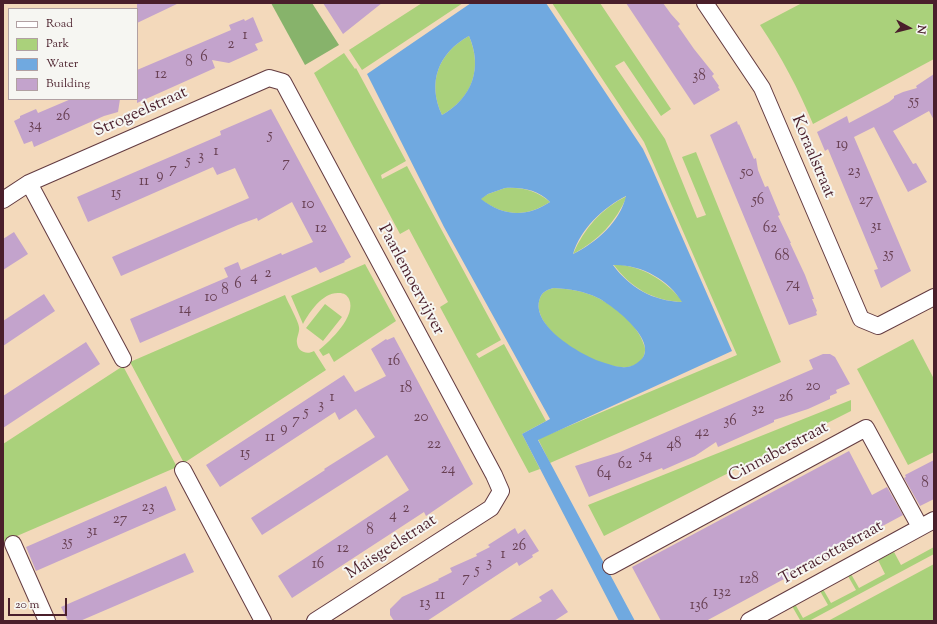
<!DOCTYPE html>
<html>
<head>
<meta charset="utf-8">
<style>
	body { margin:0 }
	#map { position:relative; width:937px; height:624px; overflow:hidden; background:#f3d9bb; font-family:"Sorts Mill Goudy",serif }
	canvas { display:block }
	.frame { position:absolute; inset:0; border:4px solid #4a1f2b; pointer-events:none }
	.legend { position:absolute; left:8px; top:8px; width:130px; height:92px; box-sizing:border-box; background:#f6f6f2; border:1px solid #b1a0a2; margin:0; padding:5px 7px; list-style:none; font-size:12px; color:#4a1f2b }
	.legend li { display:flex; align-items:center; gap:8px; height:20px }
	.legend b { width:20px; border:1px solid #b1a0a2 }
	.north { position:absolute; left:889px; top:8px; width:40px; height:40px; -webkit-text-stroke:3px #f6f6f2; paint-order:stroke; rotate:97deg; font-size:11px; font-weight:700; line-height:16px; text-align:center; color:#4a1f2b }
	.north::after { content:''; display:block; margin:auto; width:14px; height:18px; background:#4a1f2b; clip-path:polygon(50% 0,100% 100%,50% 72%,0 100%) }
	.scale { position:absolute; left:8px; top:598px; width:59px; height:18px; box-sizing:border-box; border:2px solid #4a1f2b; border-top:0; padding-left:5px; font-size:12px; line-height:14px; white-space:nowrap; color:#4a1f2b; -webkit-text-stroke:3px #f6f6f2; paint-order:stroke }
</style>
</head>
<body>
<div id="map">
<canvas width="937" height="624"></canvas>
<div class="frame"></div>
<ul class="legend">
<li><b style="height:5px;background:#fff"></b>Road</li>
<li><b style="height:11px;background:#aad17b"></b>Park</li>
<li><b style="height:11px;background:#70a9e0"></b>Water</li>
<li><b style="height:11px;background:#c3a3cc"></b>Building</li>
</ul>
<div class="north">N</div>
<div class="scale">20 m</div>
</div>
<script>
const ctx = document.querySelector('canvas').getContext('2d');
ctx.lineJoin = 'round';
function fillPath(path, color) {
  ctx.fillStyle = color;
  ctx.fill(path, 'evenodd');
}
function trace(path, color, width, dash) {
  ctx.strokeStyle = color;
  ctx.lineWidth = width;
  ctx.lineCap = dash ? 'butt' : 'round';
  ctx.setLineDash(dash || []);
  ctx.stroke(path);
}
function drawText(font, color, halo, rows, align = 'center') {
  ctx.font = font + ' "Sorts Mill Goudy",serif';
  ctx.lineWidth = 4;
  ctx.setLineDash([]);
  ctx.textBaseline = 'middle';
  ctx.strokeStyle = halo;
  ctx.fillStyle = color;
  for (const [text, x, y, turn = 0] of rows) {
    ctx.save();
    ctx.translate(x, y);
    ctx.rotate((+turn || 0) * Math.PI / 180);
    ctx.textAlign = isNaN(turn) ? turn : align;
    if (halo) ctx.strokeText(text, 0, 0);
    ctx.fillText(text, 0, 0);
    ctx.restore();
  }
}
fillPath(new Path2D(`
	M422,3h41l-101,67 -13,-20z
	M552,3h48l71,106 -10,7 -37,-55 -9,5 50,73 32,79 9,-3 -24,-58 14,-5 85,210 -231,101 -12,-24 199,-84 -93,-213z
	M802,3h132v56l-121,65c-15,-36 -31,-66 -53,-99z
	M469,36c14,33 3,62 -27,79 -15,-32 -4,-62 27,-79z
	M344,53l11,16 1,-1 50,93 -25,14 1,4 25,-13 94,174 -25,14 3,4 25,-14 42,77 -24,13 18,35 -11,4 -89,-166 8,-5 -39,-73 -9,5 -86,-161z
	M505,188c17,-1 32,3 45,14 -25,16 -46,14 -70,-3l8,-5z
	M627,196c-11,26 -29,45 -54,58 11,-26 29,-46 54,-58z
	M365,264l31,57 -62,41 -5,-9 -6,3 -4,-6c11,-9 38,-34 30,-51 -2,-4 -5,-6 -10,-6 -16,-1 -29,18 -36,31l-12,-28z
	M613,264c29,2 52,15 70,38 -30,-1 -52,-14 -70,-38z
	M554,288c16,1 30,3 44,10 18,9 40,27 46,47 2,4 1,10 -2,14 -11,15 -34,6 -48,1 -19,-7 -64,-37 -54,-62 2,-6 8,-9 14,-10z
	M285,295c3,8 13,25 14,32 1,5 -3,11 -2,16 1,9 10,12 17,8l12,19 -142,93 -54,-101z
	M325,304l17,13 -19,24 -17,-13z
	M913,339l21,40v73l-26,13 -51,-96z
	M123,366l54,101 -174,75v-98z
	M851,400v11l-247,125 -16,-31z
	M934,547v7l-125,67h-11l2,-1 -8,-14 3,-2 8,14 25,-13 -8,-14 3,-2 8,14 25,-13 -8,-14 3,-2 8,14 26,-14 -7,-14 16,-8 7,13z
	M934,564v57h-106z`), '#aad17b');
fillPath(new Path2D(`
	M271,3h41l27,42 -34,20z`), '#87b36b');
fillPath(new Path2D(`
	M471,3h75l97,146 8,17 81,185 -194,89 97,181h-16l-97,-187 28,-15 -106,-192 -77,-153zM469,36c14,32 3,62 -27,79 -15,-32 -4,-62 27,-79zM505,188c17,-1 33,2 45,14 -24,16 -47,14 -69,-3l7,-5zM626,196c-6,26 -29,46 -53,58 8,-26 30,-46 53,-58zM613,265c27,-1 55,14 69,37 -29,-1 -52,-14 -69,-37zM554,288c16,1 30,3 44,10 16,8 67,48 39,65 -10,7 -20,4 -32,0 -21,-6 -76,-37 -65,-65 2,-6 8,-9 14,-10z`), '#70a9e0');
fillPath(new Path2D(`
	M137,3h42l-42,20z
	M323,3h59l-39,31z
	M626,3h37l8,11 9,10 -2,2 16,23 20,25 -2,2 7,10 -1,1 2,3 -26,15z
	M253,17l10,24 -8,3 3,6 -29,13 -17,-3 3,8 -78,35v-33l94,-40 -2,-5 15,-6 1,2z
	M934,74v46l-5,-9 -36,20 20,33 3,-1 11,19 -19,10 -34,-65 -20,10 57,134 -30,17 -7,-18 4,-1 -17,-41 -33,-79 -3,2 -8,-19 30,-16 2,7 40,-21 5,-4v-2l9,-4 14,-4 -1,-2z
	M71,99h49l-2,13 -14,4 -70,31 -2,-6 -8,3 -10,-23 6,-3v-2l16,-7 2,4z
	M271,109l80,148 -7,4 1,1 -25,11 -4,-6 -176,76 -10,-24 98,-42 -4,-9 14,-6 3,8 40,-17 1,2 31,-13 -21,-40 -34,19 -1,-3 -19,7 -117,51 -9,-19 137,-59 -14,-30 -18,7 -4,-8 -125,55 -11,-25 144,-62 -1,-4z
	M737,121l1,4 1,-1 15,35 2,-1 2,12 7,17 3,-1 12,29 -2,1 13,27h-1l15,32 9,24h-2l5,12 -1,1 1,3 -28,10 -79,-190z
	M14,232l14,22 -25,16v-31z
	M44,294l11,17 -52,35v-25z
	M394,337l79,147 -47,32 -2,-4 -132,86 -14,-22 131,-86 -22,-35 -125,80 -11,-17 74,-48 -1,-1 51,-32 -19,-28 -17,11 -4,-8 -115,75 -14,-22 138,-90 11,17 31,-16 -15,-27 15,-10 1,1z
	M86,342l14,22 -97,64v-32z
	M823,354h7l5,3 15,27 -14,6 1,3 -7,3v3l-22,10 -34,11v2l-56,25 -2,-5 -21,14 -32,14 -1,-2 -73,29 -14,-31 45,-14 193,-83 -4,-9z
	M849,451l23,44 15,-8 16,28 -197,106h-45l-29,-54z
	M934,460v39l-14,7 -16,-28 2,-1 -1,-2z
	M166,486l10,24 -140,61 -10,-24z
	M515,528l3,6 7,-5 14,22 -7,4 1,2 -14,9 -2,-4 -90,59h-33l-4,-6v-6l12,-12 37,-17 -1,-1 14,-7 -2,-4 27,-12 -1,-2 14,-7 -2,-2z
	M185,553l9,19 -114,49h-12l-7,-14z
	M552,589l16,23 -14,9h-46l34,-20 -3,-4z`), '#c3a3cc');
const street = new Path2D(`
	M705,3l57,85 99,231 17,7 56,-29
	M29,183l94,176
	M3,200l26,-17 240,-105 14,4 211,393 7,16 -10,17 -176,113
	M183,470l80,151
	M13,544l34,77
	M611,566l255,-138 54,99
	M749,621l185,-101`);
trace(street, '#633b41', 18);
trace(street, '#fff', 16);
drawText('15px', '#684053', null, [
	["1",245,36],
	["2",231,45],
	["6",204,58],
	["8",189,63],
	["12",161,75],
	["38",699,77],
	["55",914,102],
	["26",63,117],
	["34",35,126],
	["5",270,136],
	["19",842,145],
	["1",216,152],
	["3",201,157],
	["5",188,162],
	["7",286,164],
	["7",173,170],
	["23",854,172],
	["50",747,173],
	["9",160,176],
	["11",144,182],
	["15",116,194],
	["56",758,201],
	["27",866,201],
	["10",308,205],
	["31",876,227],
	["12",321,229],
	["62",770,229],
	["35",888,255],
	["68",782,257],
	["2",268,274],
	["4",254,278],
	["6",238,285],
	["74",793,285],
	["8",225,291],
	["10",211,298],
	["14",185,310],
	["16",394,362],
	["20",813,387],
	["18",406,389],
	["1",332,398],
	["26",786,398],
	["3",321,406],
	["32",758,410],
	["5",306,413],
	["20",421,418],
	["7",296,421],
	["36",730,422],
	["9",284,429],
	["42",702,433],
	["11",270,438],
	["22",434,445],
	["48",674,445],
	["15",245,454],
	["54",646,456],
	["62",625,465],
	["24",448,470],
	["64",604,474],
	["8",925,484],
	["23",148,508],
	["2",406,509],
	["4",393,516],
	["27",120,520],
	["8",370,531],
	["31",92,532],
	["35",67,543],
	["26",519,547],
	["12",343,549],
	["1",503,555],
	["3",489,564],
	["16",318,565],
	["5",477,571],
	["7",466,579],
	["128",749,580],
	["132",722,593],
	["11",440,596],
	["13",425,604],
	["136",699,606]
]);
drawText('17px', '#4a1f2b', '#f6f6f2', [
	["Strogeelstraat",141,113,-24],
	["Koraalstraat",812,157,67],
	["Paarlemoervijver",410,280,62],
	["Cinnaberstraat",779,453,-28],
	["Maisgeelstraat",392,548,-33],
	["Terracottastraat",832,554,-29]
]);
</script>
</body>
</html>
